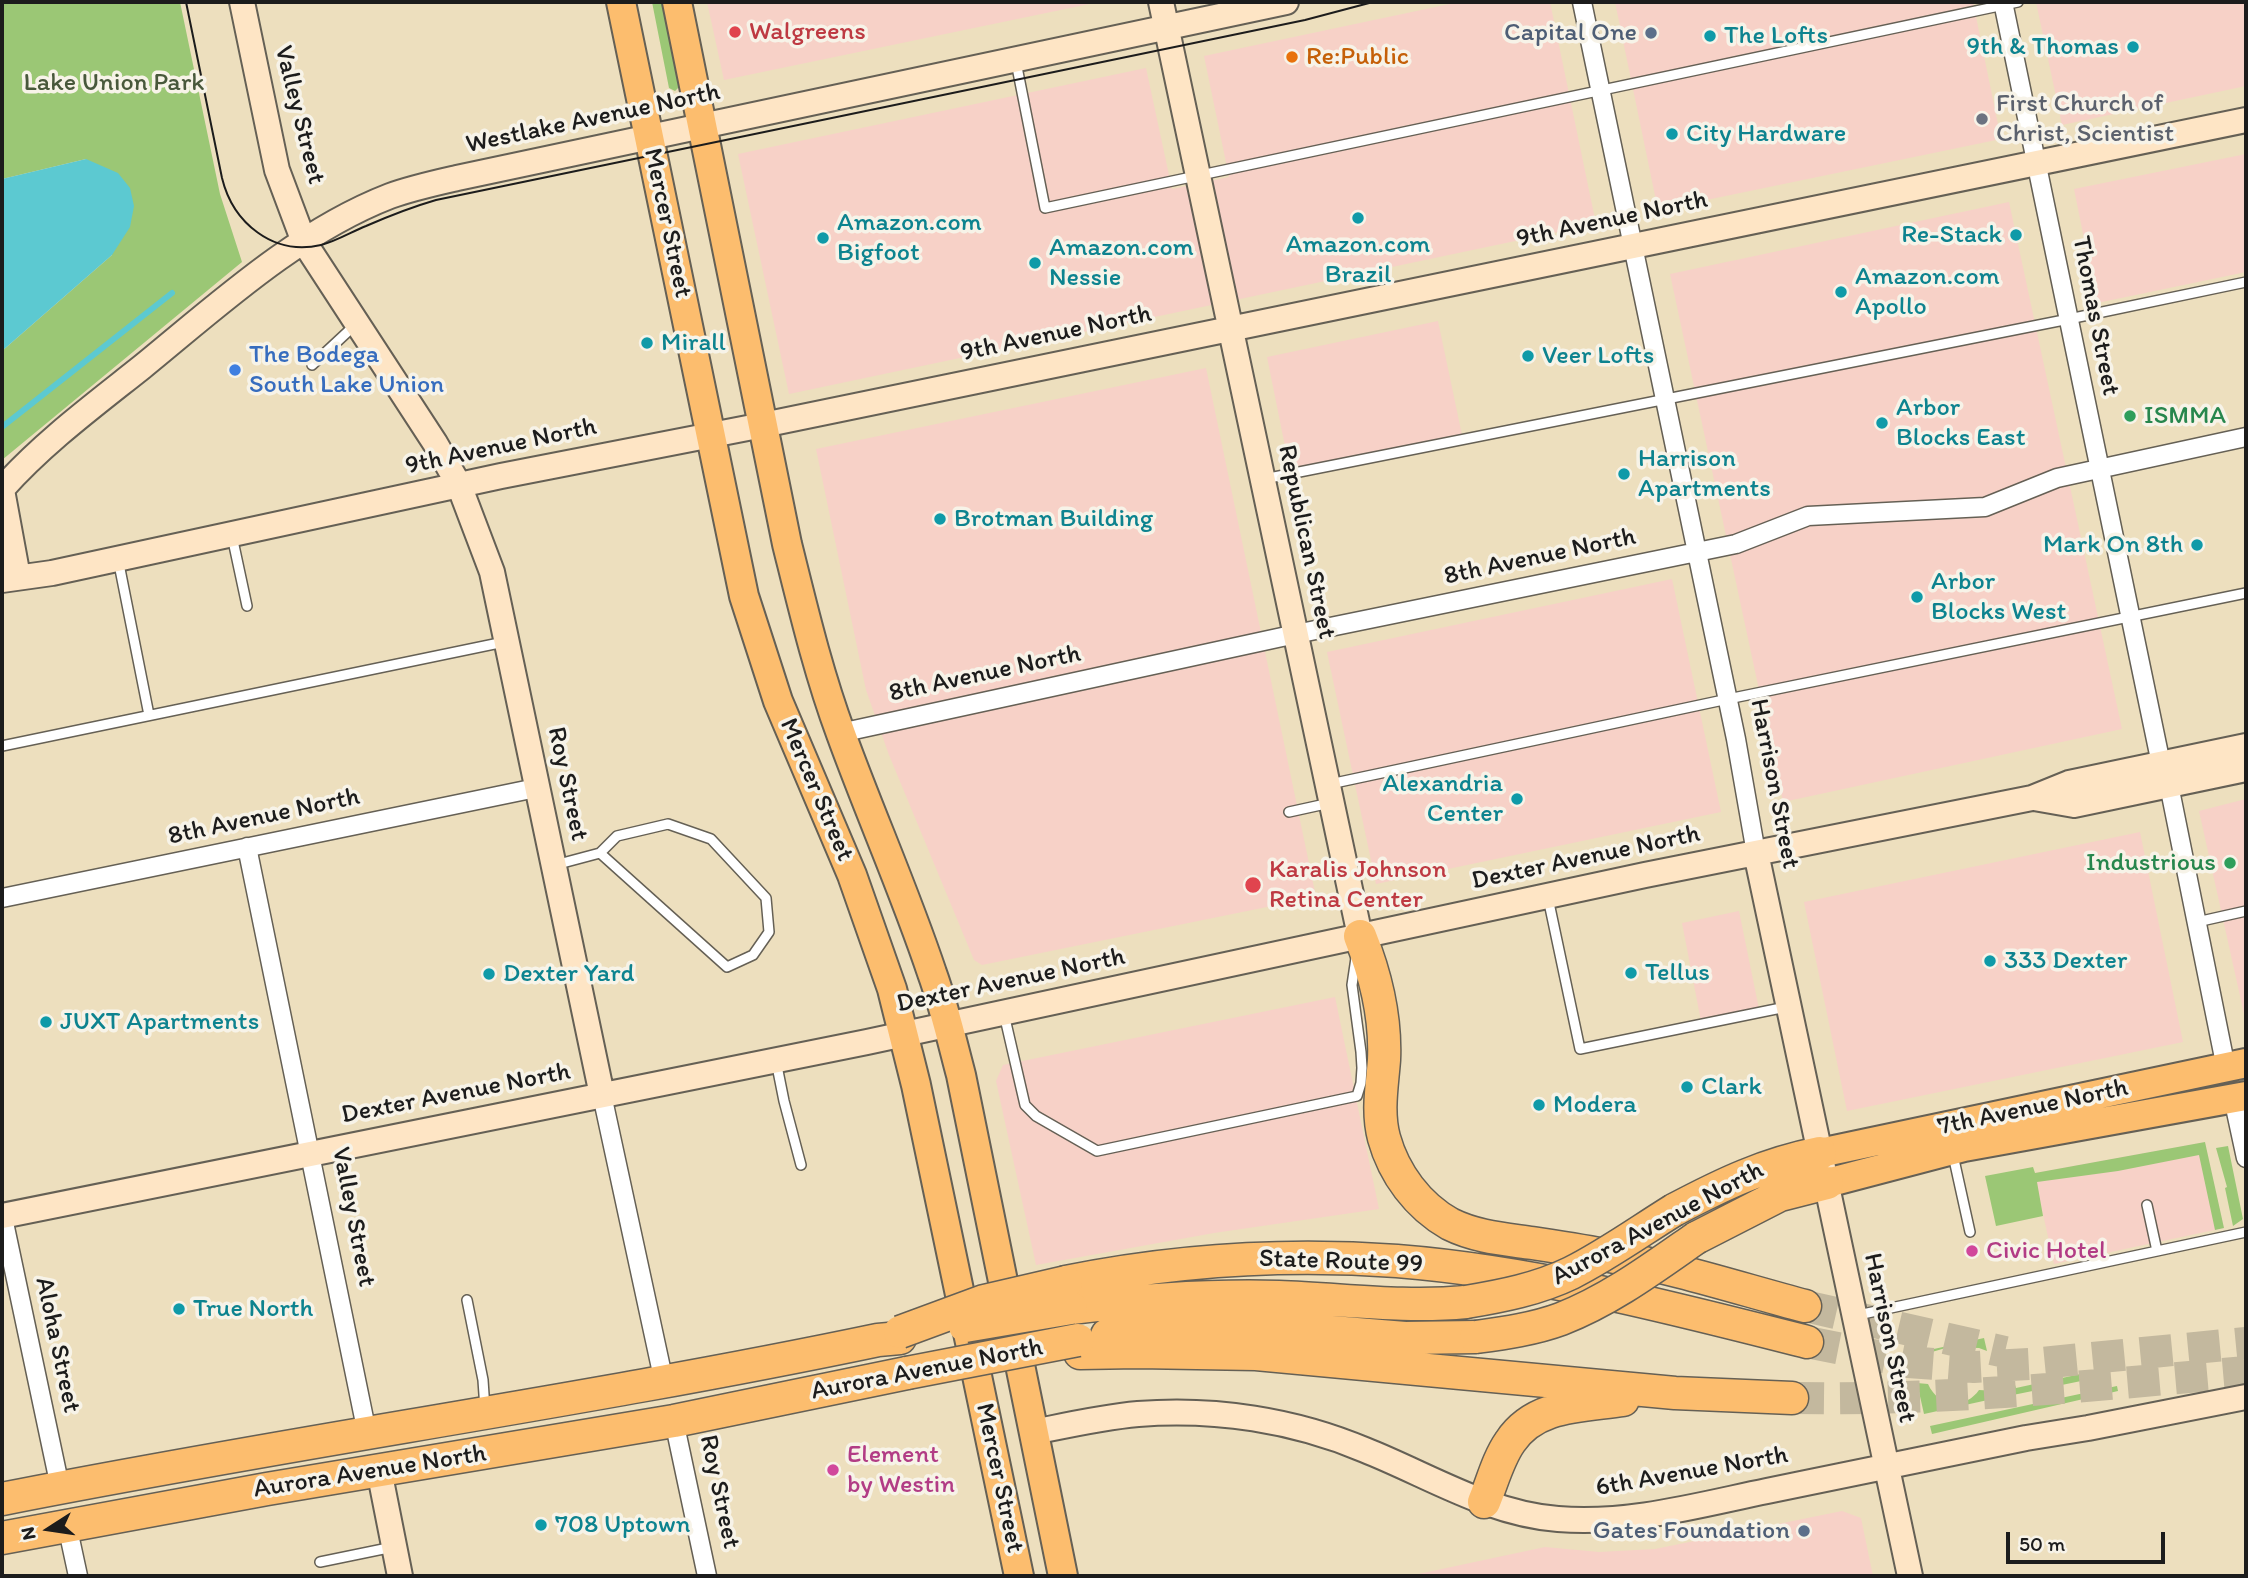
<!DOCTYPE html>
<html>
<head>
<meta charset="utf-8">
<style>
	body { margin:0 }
	#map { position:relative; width:2248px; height:1578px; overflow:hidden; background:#eddfbe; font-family:Itim,sans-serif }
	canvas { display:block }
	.frame { position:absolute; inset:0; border:4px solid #1c1c1c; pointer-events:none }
	.north { position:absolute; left:14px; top:1494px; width:70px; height:70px; -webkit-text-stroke:5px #f7f3e8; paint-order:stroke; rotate:258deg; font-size:19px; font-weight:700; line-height:28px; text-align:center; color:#1c1c1c }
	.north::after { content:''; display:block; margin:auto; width:24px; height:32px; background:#1c1c1c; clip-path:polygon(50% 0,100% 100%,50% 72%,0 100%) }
	.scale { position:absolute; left:2006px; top:1532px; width:159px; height:32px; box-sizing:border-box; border:4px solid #1c1c1c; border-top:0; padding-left:9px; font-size:21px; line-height:24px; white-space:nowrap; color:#1c1c1c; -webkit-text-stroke:5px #f7f3e8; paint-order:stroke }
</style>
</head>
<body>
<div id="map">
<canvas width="2248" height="1578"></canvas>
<div class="frame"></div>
<div class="north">N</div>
<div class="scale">50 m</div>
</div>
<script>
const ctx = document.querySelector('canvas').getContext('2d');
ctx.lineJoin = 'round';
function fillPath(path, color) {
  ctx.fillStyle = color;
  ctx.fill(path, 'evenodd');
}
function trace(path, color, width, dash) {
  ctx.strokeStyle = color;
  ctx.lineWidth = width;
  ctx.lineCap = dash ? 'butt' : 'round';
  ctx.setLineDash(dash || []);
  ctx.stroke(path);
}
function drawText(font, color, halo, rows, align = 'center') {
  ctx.font = font + ' Itim,sans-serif';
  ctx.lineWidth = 7;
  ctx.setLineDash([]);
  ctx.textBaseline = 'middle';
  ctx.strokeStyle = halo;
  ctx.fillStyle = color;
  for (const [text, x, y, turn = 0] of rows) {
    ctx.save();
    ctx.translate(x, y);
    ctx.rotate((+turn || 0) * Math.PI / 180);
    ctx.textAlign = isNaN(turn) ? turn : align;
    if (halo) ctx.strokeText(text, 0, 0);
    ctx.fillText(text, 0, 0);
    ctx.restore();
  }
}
fillPath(new Path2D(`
	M707,2h392l-375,78z
	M1459,2h91l46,222 -807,170 -51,-240 408,-86 26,121 57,-12 -25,-121z
	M1615,2h358l28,137 -343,71z
	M2036,2h210v84l-184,39z
	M2246,154v118l-149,31 -23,-114z
	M2009,202l113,527 -339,73 -113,-528z
	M1438,321l24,114 -172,36 -23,-114z
	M1206,368l110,529 -334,68 -8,-5 -85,-205 -23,-65 -50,-241z
	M1672,579l49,233 -345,72 -49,-232z
	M2246,799v224l-47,-212z
	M2140,832l43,210 -336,69 -43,-209z
	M1739,911l20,98 -58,12 -19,-98z
	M1335,997l44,212 -165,24 -178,32 -40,-184 7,-16z
	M2205,1142l19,86 -170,36 -20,-91z
	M1842,1511l19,7 12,58h-464l136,-29 54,5 56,-3z`), '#f7d1c7');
fillPath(new Path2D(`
	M2,2h178l40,192 22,68 -240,198v-109l110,-96 -26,-96 -84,20z
	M652,2h10l18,84 -5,5 -6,-3z
	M2205,1142l19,86 -9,2 -16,-75 -81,16 -81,11 6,34 -47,10 -11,-50 48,-9 2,6z
	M2228,1146l15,73 -10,7 -8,-38 2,-1 -11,-39z
	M1984,1338l3,13 -8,-3 -30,-1 -24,7 -12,10 -2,-10z
	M2085,1373l1,7 -73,15 -2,-9 4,-1 1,3z
	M1917,1383l11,1c10,23 37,26 51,6l17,1 1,7 -73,16z
	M2117,1386l1,5 -186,43 -2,-8z`), '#9bc775');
fillPath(new Path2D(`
	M86,159l32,14 12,15 4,18 -4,21 -18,28 -110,96v-172z`), '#5cc9d1');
trace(new Path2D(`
	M2,427l170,-134`), '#5cc9d1', 6);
trace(new Path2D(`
	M1805,1306l200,46
	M1807,1342l101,20 66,5 56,-3 216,-21
	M1792,1398c152,3 304,-13 454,-26`), '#c3b89e', 32, [32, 16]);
const lane = new Path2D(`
	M1016,62l29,146 973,-206
	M312,365l43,-40
	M1264,479l805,-160 177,-37
	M232,536l15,70
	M118,559l31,156
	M2,746l502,-104
	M1330,784l398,-85 518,-106
	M1289,812l41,-9
	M555,865l45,-12 127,114 26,-12 16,-23 -3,-34 -55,-59 -43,-15 -51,12 -17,17
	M1548,898l32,151 206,-42
	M2197,922l49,-11
	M1004,1014l21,91 11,11 61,35 260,-55 4,-13 1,-15 -1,-16 -9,-67 4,-27
	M776,1061l8,40 17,64
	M1953,1155l17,77
	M2147,1205l10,46
	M467,1300l16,80 2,29
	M1858,1315l388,-83
	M320,1562l73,-15`);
const street = new Path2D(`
	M1582,2l154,737 20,114
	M2003,2l158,762
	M840,733l456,-99 440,-90 72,-28 177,-9 72,-29 189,-41
	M2169,785l57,283
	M247,847l120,586
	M2,898l534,-110
	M602,1095l62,287
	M2233,1098l13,60
	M2,1213l58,274
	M674,1421l33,155
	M67,1525l11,51`);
const secondary = new Path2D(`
	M242,2l35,168 27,72 131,201 24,42 33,87 110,523
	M1161,2l199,934
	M2,489c41,-46 91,-83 140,-122 76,-62 155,-135 248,-171 22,-8 45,-13 67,-18l829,-176
	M2,490l16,87
	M2,580l50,-7 449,-97 262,-51 1483,-305
	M2034,798l40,7 172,-36
	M1756,853l154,723
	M2,1216l865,-174 778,-167 387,-77 37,-15 177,-37
	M1034,1432c34,-7 69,-15 104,-18 77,-6 156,6 227,36 63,25 124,64 193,69 70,6 141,-14 209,-28 86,-18 172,-35 259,-53l62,-10 158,-31
	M379,1470l21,106`);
const primary = new Path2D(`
	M621,2l123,594 34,105 74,174 40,114 24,96 103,491
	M677,2l110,542c16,64 31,128 54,190 29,80 64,158 91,239 12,33 20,68 29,102l102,501
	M1820,1153l426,-90
	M1827,1183l137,-36 282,-51`);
const highway = new Path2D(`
	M1360,936c16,40 26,80 24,124 -2,26 -7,52 0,78 10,36 34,68 66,86 26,13 54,15 82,19 26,4 53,8 78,13 66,12 131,33 195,50
	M1674,1210c49,-26 91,-46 146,-57
	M1696,1238l84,-43 47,-12
	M1066,1282c109,-22 220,-29 331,-21 139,11 276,47 410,81
	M1071,1308c69,-8 138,-13 208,-11 63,2 124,11 187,5
	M1107,1335l31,-5 54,-4 54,-1 159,13 71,-1
	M1080,1353l58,-1 118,2 419,39 117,5
	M2,1499c291,-58 585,-98 876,-159l22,-2
	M1484,1502c8,-19 14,-43 26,-60 25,-38 72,-36 113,-42
	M2,1538l265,-49 407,-68 233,-48`);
trace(lane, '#656055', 12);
trace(street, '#656055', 21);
trace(secondary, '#656055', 28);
trace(primary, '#656055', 32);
trace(highway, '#656055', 35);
trace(lane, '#fff', 9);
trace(street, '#fff', 18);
trace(secondary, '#fee5c5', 24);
trace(primary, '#fcbd6e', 28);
trace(highway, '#fcbd6e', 32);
trace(new Path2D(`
	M186,2l36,176c11,45 51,78 99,67 16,-4 30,-13 45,-19 23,-10 46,-19 70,-26l869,-180 68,-18`), '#1c1c1c', 2);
const highwayBridge = new Path2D(`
	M1466,1302c36,-6 72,-13 105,-29 36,-18 69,-42 103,-63
	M965,1326l106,-18
	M900,1332l84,-31 82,-19
	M1476,1337c29,-4 58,-8 85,-18 49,-19 92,-51 135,-81
	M907,1373l171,-33`);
trace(highwayBridge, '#656055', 35, []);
trace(highwayBridge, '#fcbd6e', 32);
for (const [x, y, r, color] of [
	[735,32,7,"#e0444e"],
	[1651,33,7,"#5c6f8a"],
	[1710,36,7,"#0f9aa8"],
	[2133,47,7,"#0f9aa8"],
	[1292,57,7,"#e8710a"],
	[1982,119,7,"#6b7280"],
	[1672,134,7,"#0f9aa8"],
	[1358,218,7,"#0f9aa8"],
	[2016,235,7,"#0f9aa8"],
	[823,238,7,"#0f9aa8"],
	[1035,263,7,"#0f9aa8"],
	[1841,292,7,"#0f9aa8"],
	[647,343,7,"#0f9aa8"],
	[1528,356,7,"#0f9aa8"],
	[235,370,7,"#3f7fe0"],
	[2130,416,7,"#2e9e5b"],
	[1882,423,7,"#0f9aa8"],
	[1624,474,7,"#0f9aa8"],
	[940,519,7,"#0f9aa8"],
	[2197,545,7,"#0f9aa8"],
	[1917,597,7,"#0f9aa8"],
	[1517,799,7,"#0f9aa8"],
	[2230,863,7,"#2e9e5b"],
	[1253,885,9,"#e0444e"],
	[1990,961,7,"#0f9aa8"],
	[1631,973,7,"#0f9aa8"],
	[489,974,7,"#0f9aa8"],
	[46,1022,7,"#0f9aa8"],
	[1687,1087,7,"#0f9aa8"],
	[1539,1105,7,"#0f9aa8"],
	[1972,1251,7,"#d1479c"],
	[179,1309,7,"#0f9aa8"],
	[833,1470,7,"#d1479c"],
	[541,1525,7,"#0f9aa8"],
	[1804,1531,7,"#5c6f8a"]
]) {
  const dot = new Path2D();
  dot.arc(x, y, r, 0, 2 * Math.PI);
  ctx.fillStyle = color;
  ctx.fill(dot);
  trace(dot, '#f7f3e8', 2.5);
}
drawText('26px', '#be3a42', '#f7f3e8', [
	["Walgreens",749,32],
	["Karalis Johnson",1269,870],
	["Retina Center",1269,900]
], 'left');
drawText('26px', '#4e5e75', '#f7f3e8', [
	["Capital One",1637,33],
	["Gates Foundation",1790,1531]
], 'right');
drawText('26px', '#0d838f', '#f7f3e8', [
	["The Lofts",1724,36],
	["9th & Thomas",2119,47,"right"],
	["City Hardware",1686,134],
	["Amazon.com",837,223],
	["Bigfoot",837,253],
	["Re-Stack",2002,235,"right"],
	["Amazon.com",1358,245,"center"],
	["Brazil",1358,275,"center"],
	["Amazon.com",1049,248],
	["Nessie",1049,278],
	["Amazon.com",1855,277],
	["Apollo",1855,307],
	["Mirall",661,343],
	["Veer Lofts",1542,356],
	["Arbor",1896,408],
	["Blocks East",1896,438],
	["Harrison",1638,459],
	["Apartments",1638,489],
	["Brotman Building",954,519],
	["Mark On 8th",2183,545,"right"],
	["Arbor",1931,582],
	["Blocks West",1931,612],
	["Alexandria",1503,784,"right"],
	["Center",1503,814,"right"],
	["333 Dexter",2004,961],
	["Tellus",1645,973],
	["Dexter Yard",503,974],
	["JUXT Apartments",60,1022],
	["Clark",1701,1087],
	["Modera",1553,1105],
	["True North",193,1309],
	["708 Uptown",555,1525]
], 'left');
drawText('26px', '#c56008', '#f7f3e8', [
	["Re:Public",1306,57]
], 'left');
drawText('26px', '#48583b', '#f7f3e8', [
	["Lake Union Park",114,83]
]);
drawText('26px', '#5b616d', '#f7f3e8', [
	["First Church of",1996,104],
	["Christ, Scientist",1996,134]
], 'left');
drawText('26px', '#1c1c1c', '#f7f3e8', [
	["Valley Street",299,115,76],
	["Westlake Avenue North",593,119,-12],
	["9th Avenue North",1612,220,-12],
	["Mercer Street",667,223,78],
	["Thomas Street",2095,316,79],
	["9th Avenue North",1056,334,-12],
	["9th Avenue North",501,447,-12],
	["Republican Street",1306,542,78],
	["8th Avenue North",1540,557,-12],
	["8th Avenue North",985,674,-12],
	["Roy Street",567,784,78],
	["Harrison Street",1774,784,79],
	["Mercer Street",816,790,67],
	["8th Avenue North",264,817,-12],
	["Dexter Avenue North",1586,858,-12],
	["Dexter Avenue North",1011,981,-12],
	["Dexter Avenue North",456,1094,-11],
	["7th Avenue North",2033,1108,-12],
	["Valley Street",353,1217,79],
	["Aurora Avenue North",1658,1224,-28],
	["State Route 99",1341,1262,2],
	["Harrison Street",1889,1338,78],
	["Aloha Street",57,1345,78],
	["Aurora Avenue North",927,1370,-11],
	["Aurora Avenue North",370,1472,-9],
	["6th Avenue North",1692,1472,-10],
	["Mercer Street",999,1478,78],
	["Roy Street",719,1492,78]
]);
drawText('26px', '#366cbe', '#f7f3e8', [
	["The Bodega",249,355],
	["South Lake Union",249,385]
], 'left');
drawText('26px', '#27864d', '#f7f3e8', [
	["ISMMA",2144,416],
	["Industrious",2216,863,"right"]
], 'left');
drawText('26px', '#b23c85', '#f7f3e8', [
	["Civic Hotel",1986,1251],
	["Element",847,1455],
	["by Westin",847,1485]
], 'left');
</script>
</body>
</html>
